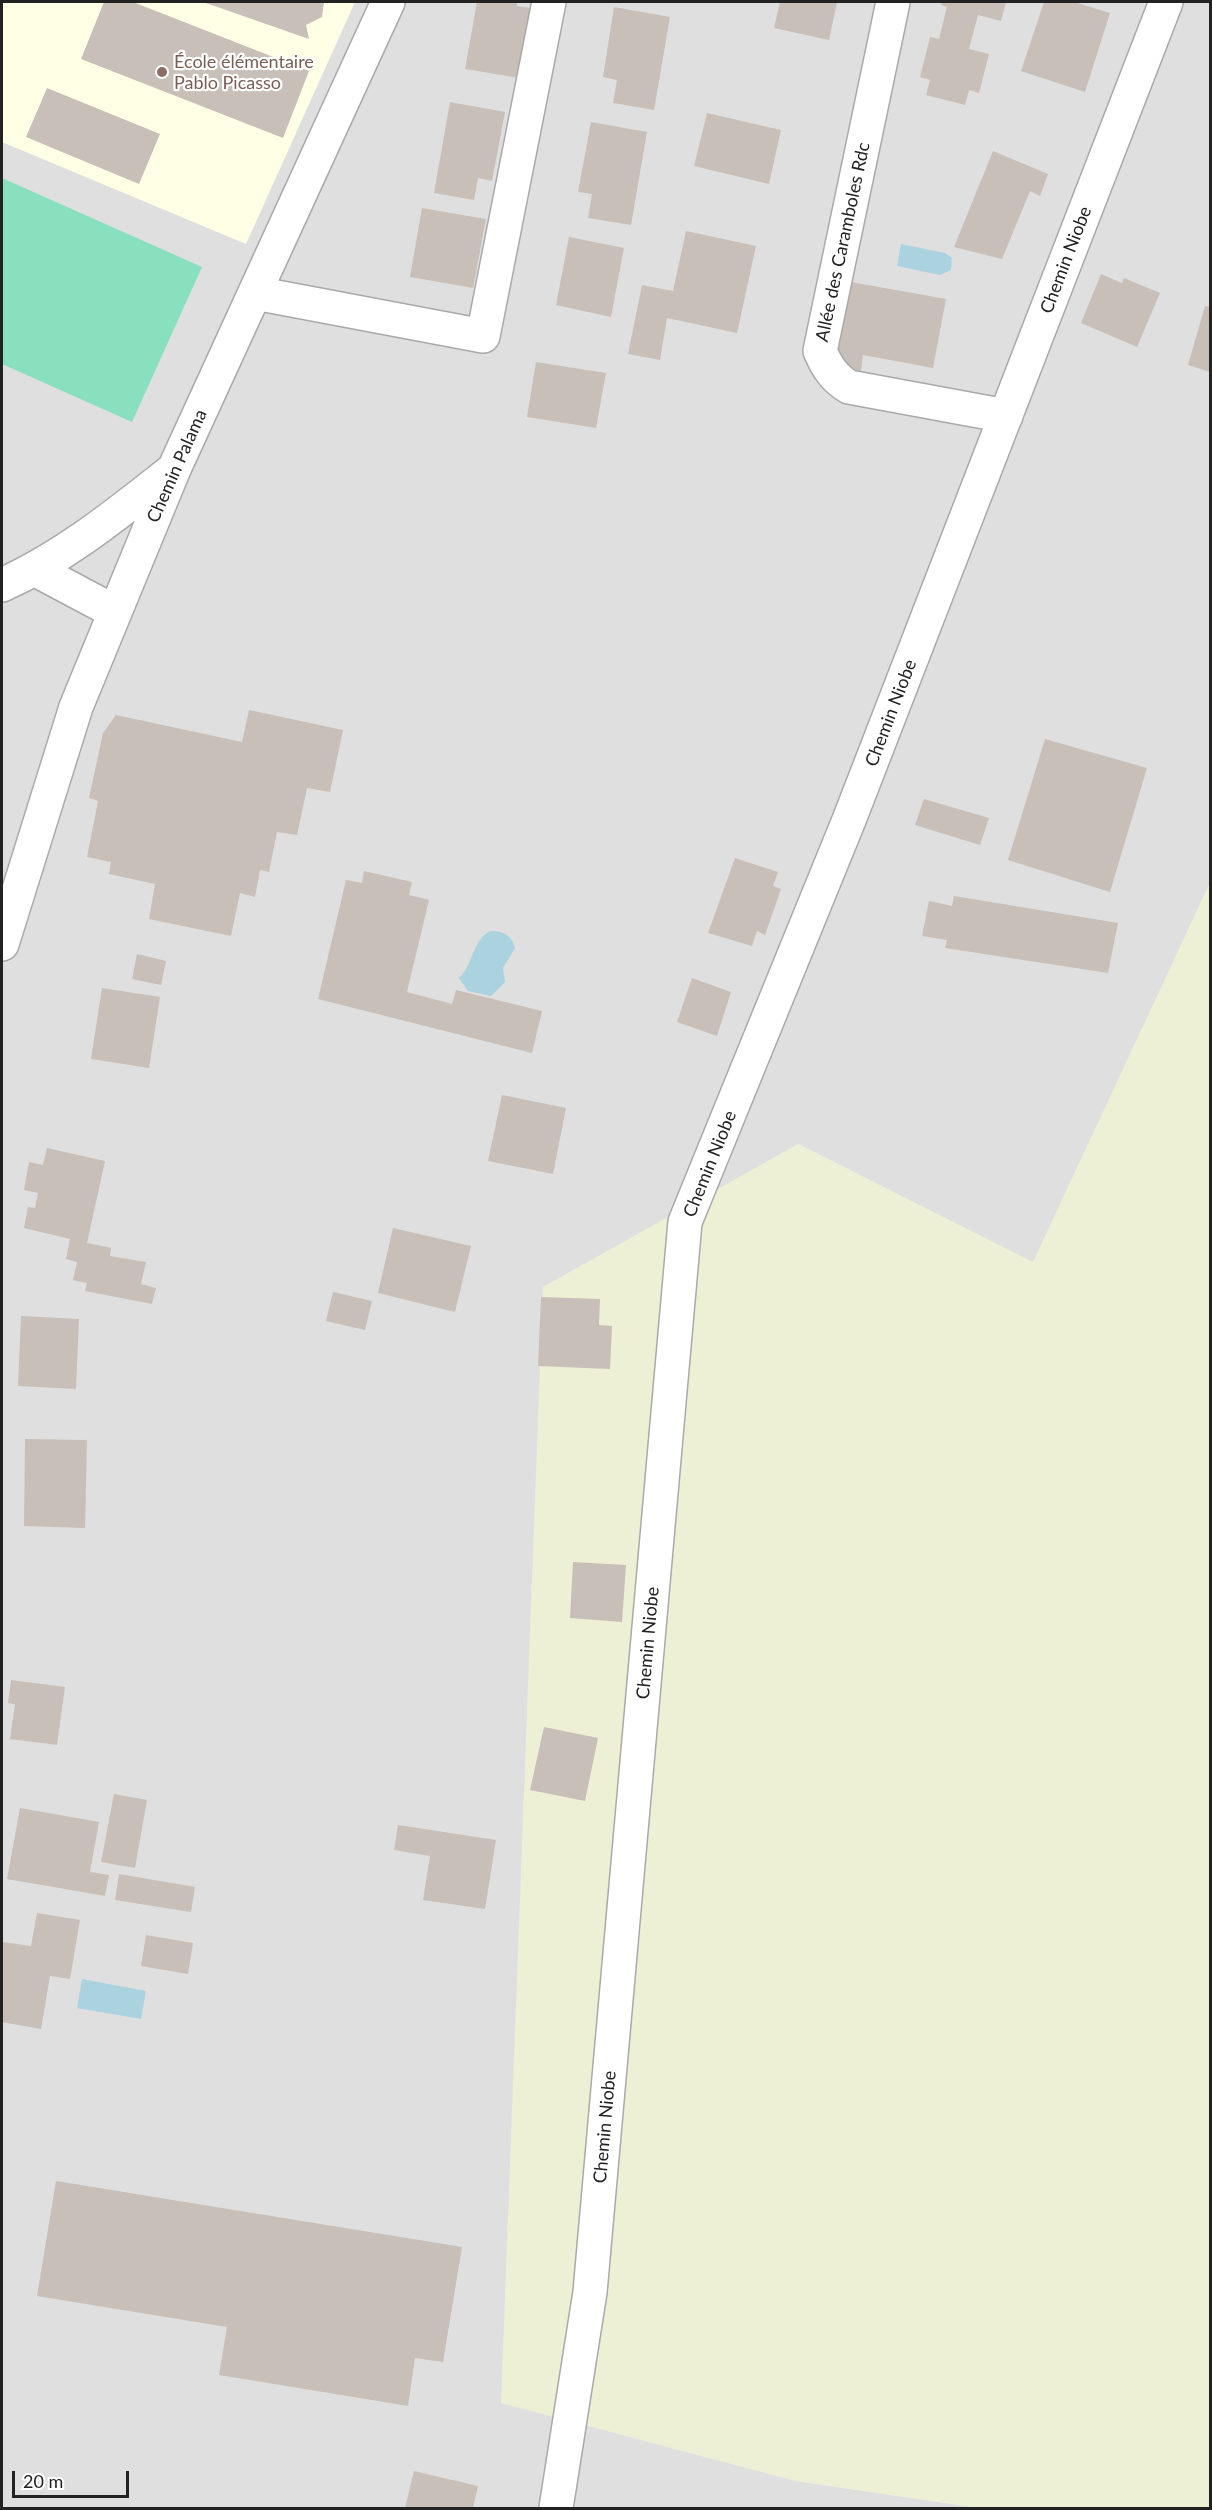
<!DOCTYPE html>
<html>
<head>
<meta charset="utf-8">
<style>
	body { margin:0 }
	#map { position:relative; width:1212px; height:2510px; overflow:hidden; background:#f2efe9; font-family:Lato,sans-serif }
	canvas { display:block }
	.frame { position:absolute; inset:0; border:3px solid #222; pointer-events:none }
	.scale { position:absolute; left:12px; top:2471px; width:117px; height:27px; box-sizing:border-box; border:3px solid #222; border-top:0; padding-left:8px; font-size:18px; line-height:21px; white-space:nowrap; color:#222; -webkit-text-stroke:4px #fff; paint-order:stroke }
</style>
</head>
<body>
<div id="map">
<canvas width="1212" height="2510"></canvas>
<div class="frame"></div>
<div class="scale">20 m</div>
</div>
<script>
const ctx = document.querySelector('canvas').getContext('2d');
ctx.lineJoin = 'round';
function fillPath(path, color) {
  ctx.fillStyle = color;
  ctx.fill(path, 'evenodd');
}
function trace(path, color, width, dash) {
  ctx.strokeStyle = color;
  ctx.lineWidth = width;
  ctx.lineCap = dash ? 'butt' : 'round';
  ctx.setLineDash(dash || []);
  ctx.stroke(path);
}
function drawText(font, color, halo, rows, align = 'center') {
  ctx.font = font + ' Lato,sans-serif';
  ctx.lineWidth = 4.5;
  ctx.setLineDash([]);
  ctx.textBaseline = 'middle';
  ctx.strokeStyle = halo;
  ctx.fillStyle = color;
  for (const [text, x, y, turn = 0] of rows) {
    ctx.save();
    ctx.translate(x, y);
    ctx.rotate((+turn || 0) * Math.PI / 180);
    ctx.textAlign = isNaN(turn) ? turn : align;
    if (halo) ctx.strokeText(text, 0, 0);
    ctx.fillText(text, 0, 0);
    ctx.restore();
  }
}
fillPath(new Path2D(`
	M2,2h1208v881l-177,380 -235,-119 -297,1258 295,79 184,27h-978z`), '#e0dfdf');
fillPath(new Path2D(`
	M2,2h353l-109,242 -244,-102z`), '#ffffe5');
fillPath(new Path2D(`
	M1210,883v1625h-230l-184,-27 -295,-78 42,-1116 255,-143 235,118z`), '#eef0d5');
fillPath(new Path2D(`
	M2,178l200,89 -70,155 -130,-58z`), '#88e0be');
fillPath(new Path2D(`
	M901,244l44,9 7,5 -1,12 -11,5 -43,-9z
	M491,931c12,0 21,4 24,17l-12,20 2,14 -14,14 -23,-5 -9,-13c14,-13 14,-40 32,-47z
	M82,1979l64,12 -5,28 -64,-11z`), '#aad3df');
fillPath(new Path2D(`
	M104,2h29l176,69 -26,67 -202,-79z
	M203,2h121l-2,15 -16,8 3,14z
	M477,2h40v4l14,2 -12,70 -54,-9z
	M780,2h57l-8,38 -55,-12z
	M942,2h64l-5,19 -23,-6 -9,34 20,5 -10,39 -10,-3 -4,15 -39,-10 4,-15 -10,-3 10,-40 9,2 8,-32 -6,-2z
	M1044,2h30l36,11 -25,79 -64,-21z
	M614,7l56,10 -16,93 -41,-7 4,-23 -14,-3z
	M47,88l113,46 -21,50 -113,-47z
	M450,102l55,10 -13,69 -14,-3 -4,22 -40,-7z
	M707,113l74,17 -12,54 -75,-18z
	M591,122l56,10 -16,93 -43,-7 4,-24 -14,-2z
	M993,151l55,23 -8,22 -10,-5 -28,68 -48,-12z
	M422,208l64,11 -13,69 -63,-11z
	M686,231l70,15 -19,87 -70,-15 -7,42 -32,-6 14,-69 31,6z
	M569,237l55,11 -13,69 -55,-12z
	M1101,274l21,9 2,-5 36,15 -23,54 -56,-24z
	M851,282l95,17 -13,69 -70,-13 -2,16 -27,-6z
	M1205,306l5,1v65l-22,-7z
	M536,362l70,11 -10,55 -69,-11z
	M249,710l94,20 -13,62 -23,-4 -10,47 -20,-3 -8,40 -9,-2 -5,27 -15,-4 -9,43 -82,-17 6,-35 -46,-10 2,-12 -24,-5 11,-56 -9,-3 14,-65 13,-18 126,27z
	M1045,739l102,29 -37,124 -102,-32z
	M924,799l65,19 -9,27 -65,-20z
	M735,858l43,14 -5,14 8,3 -16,46 -8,-4 -5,15 -44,-13z
	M364,871l48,11 -3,13 20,5 -22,92 45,12 4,-14 86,21 -10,42 -214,-54 28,-119 16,3z
	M954,896l164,27 -10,50 -163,-25 2,-8 -25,-4 7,-35 23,5z
	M137,954l29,7 -5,24 -29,-6z
	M692,978l39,14 -14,44 -40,-14z
	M102,988l58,9 -11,71 -58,-9z
	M502,1095l64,13 -13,66 -65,-13z
	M47,1148l58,13 -18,82 24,5 -1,8 36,6 -5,22 15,4 -4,16 -67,-13 2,-8 -14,-3 4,-18 -11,-3 4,-20 -46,-11 4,-21 7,1 3,-15 -14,-3 5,-28 14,3z
	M393,1228l78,18 -16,66 -77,-19z
	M333,1292l39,9 -7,29 -39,-9z
	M541,1297l59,2 -1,26 13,1 -2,43 -72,-3z
	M21,1316l58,3 -3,70 -58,-3z
	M25,1439l62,1 -2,88 -61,-2z
	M573,1562l53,3 -4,57 -52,-4z
	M11,1680l54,7 -8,58 -47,-6 5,-35 -7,-1z
	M544,1727l54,11 -13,63 -55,-11z
	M114,1794l33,6 -12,68 -34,-6z
	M20,1808l79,14 -9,50 19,3 -4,21 -98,-17z
	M398,1825l98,15 -11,69 -62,-9 7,-44 -36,-6z
	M119,1874l76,13 -4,25 -76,-12z
	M37,1913l43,7 -10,59 -20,-3 -9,53 -39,-7v-80l29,4z
	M146,1935l47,8 -5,31 -47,-8z
	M56,2181l406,66 -19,115 -28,-4 -7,48 -189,-31 8,-48 -190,-31z
	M414,2471l64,15 -5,22h-68z`), '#c7bfb8');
const minor = new Path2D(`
	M893,2l-73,349c7,16 14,27 29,36l157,29
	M255,293l228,43 66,-334
	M36,570l79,42
	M2,585c64,-29 116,-72 171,-115
	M2,944l74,-237 98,-238 214,-467
	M556,2508l34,-216 95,-1070 164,-402 317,-818`);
trace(minor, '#a9a9a9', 36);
trace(minor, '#fff', 33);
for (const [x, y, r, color] of [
	[162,72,6,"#8d6e63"]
]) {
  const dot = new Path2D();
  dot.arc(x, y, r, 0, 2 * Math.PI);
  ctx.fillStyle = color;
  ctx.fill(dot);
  trace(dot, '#fff', 2);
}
drawText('18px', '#785e54', '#fff', [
	["École élémentaire",174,62],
	["Pablo Picasso",174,83]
], 'left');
drawText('18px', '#222', '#fff', [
	["Allée des Caramboles Rdc",843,242,-78],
	["Chemin Niobe",1066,260,-69],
	["Chemin Palama",177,466,-66],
	["Chemin Niobe",891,713,-69],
	["Chemin Niobe",710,1164,-68],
	["Chemin Niobe",648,1643,-85],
	["Chemin Niobe",605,2127,-85]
]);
</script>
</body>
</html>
